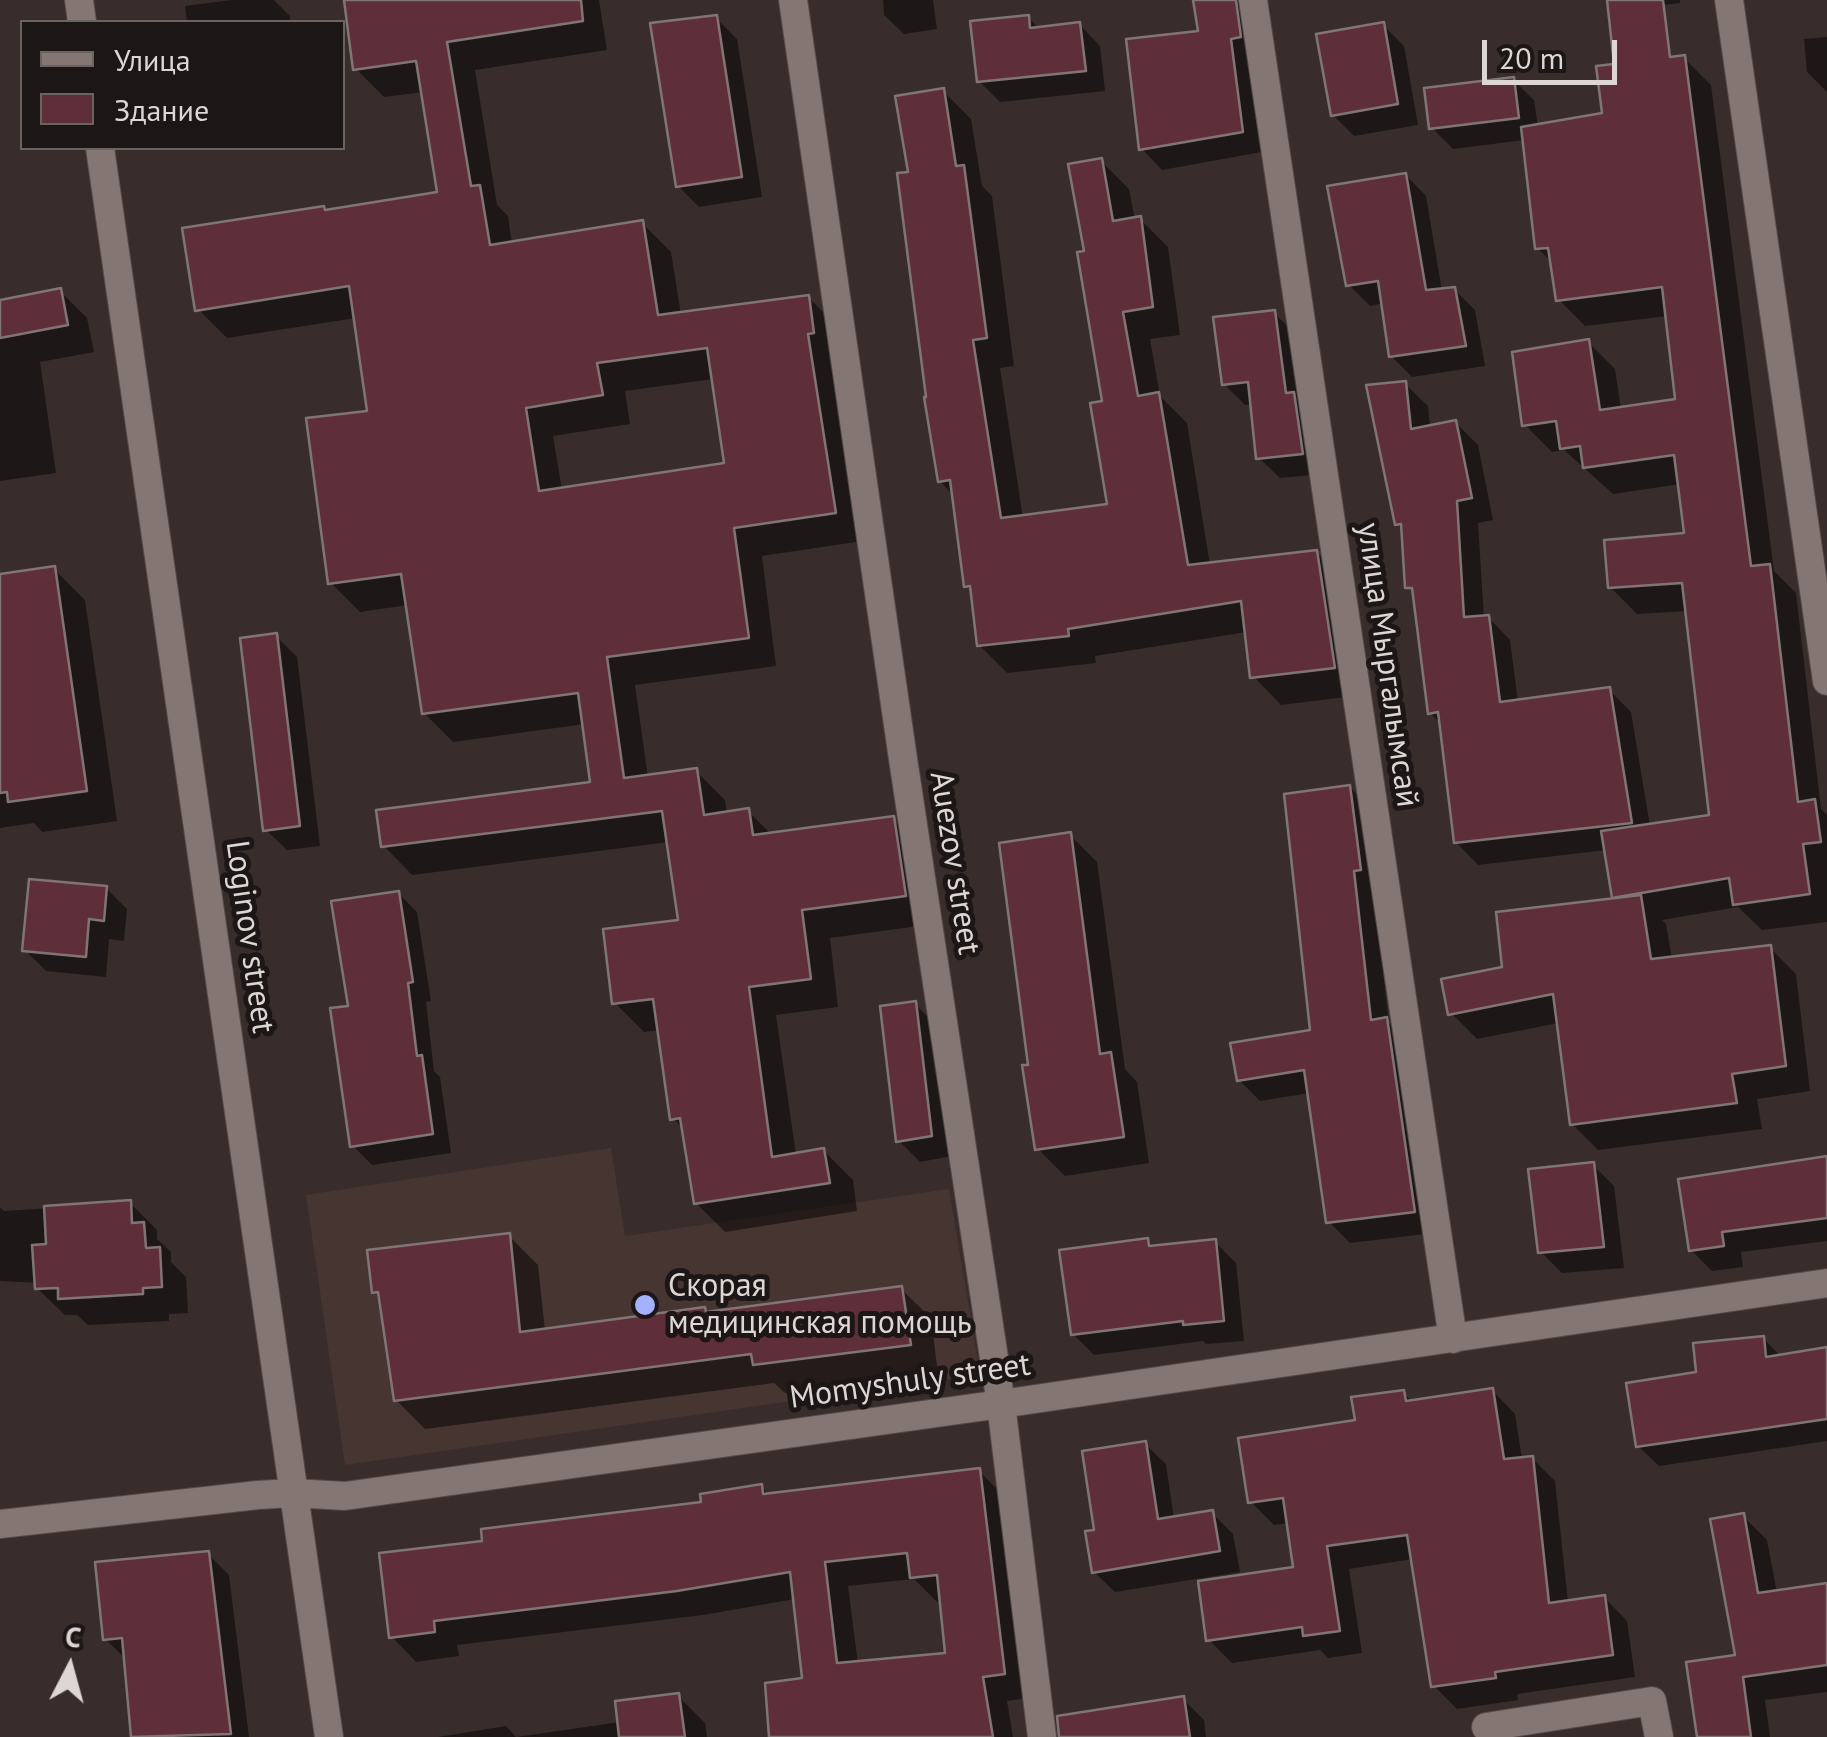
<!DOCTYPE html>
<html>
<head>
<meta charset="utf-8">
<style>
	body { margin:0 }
	#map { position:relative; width:1827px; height:1737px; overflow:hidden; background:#382d2b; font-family:"PT Sans",sans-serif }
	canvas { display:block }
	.legend { position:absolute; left:20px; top:20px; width:325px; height:130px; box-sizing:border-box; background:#1c1716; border:2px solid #696362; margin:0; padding:12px 18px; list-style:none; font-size:30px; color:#ddd6d4 }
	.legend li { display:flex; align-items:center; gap:20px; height:50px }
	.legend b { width:50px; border:2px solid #696362 }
	.north { position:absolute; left:20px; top:1617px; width:100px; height:100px; -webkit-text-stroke:8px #1c1716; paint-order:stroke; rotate:6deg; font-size:28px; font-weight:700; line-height:40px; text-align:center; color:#ddd6d4 }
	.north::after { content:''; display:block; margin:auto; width:35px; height:45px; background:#ddd6d4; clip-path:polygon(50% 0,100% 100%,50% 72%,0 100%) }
	.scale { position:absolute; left:1482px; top:40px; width:135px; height:45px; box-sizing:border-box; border:5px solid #ddd6d4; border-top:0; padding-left:12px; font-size:30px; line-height:35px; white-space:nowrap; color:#ddd6d4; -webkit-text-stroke:8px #1c1716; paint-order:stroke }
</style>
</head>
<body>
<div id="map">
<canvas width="1827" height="1737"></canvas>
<ul class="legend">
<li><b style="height:12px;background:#847673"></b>Улица</li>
<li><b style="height:28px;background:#5e2f38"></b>Здание</li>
</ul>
<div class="north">С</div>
<div class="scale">20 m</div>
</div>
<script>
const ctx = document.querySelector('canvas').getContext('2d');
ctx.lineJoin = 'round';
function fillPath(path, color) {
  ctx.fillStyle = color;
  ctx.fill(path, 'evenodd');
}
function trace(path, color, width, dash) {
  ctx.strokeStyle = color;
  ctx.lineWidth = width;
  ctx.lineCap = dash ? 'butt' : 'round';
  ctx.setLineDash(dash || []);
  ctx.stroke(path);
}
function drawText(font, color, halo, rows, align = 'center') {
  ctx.font = font + ' "PT Sans",sans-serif';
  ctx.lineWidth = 10;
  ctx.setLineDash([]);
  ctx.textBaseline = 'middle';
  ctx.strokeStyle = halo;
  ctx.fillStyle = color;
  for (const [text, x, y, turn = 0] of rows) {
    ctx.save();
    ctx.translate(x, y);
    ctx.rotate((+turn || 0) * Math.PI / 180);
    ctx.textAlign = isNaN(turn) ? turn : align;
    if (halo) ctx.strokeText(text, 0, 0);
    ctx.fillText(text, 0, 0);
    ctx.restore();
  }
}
fillPath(new Path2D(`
	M611,1148l14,88 324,-47 31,185 -635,91 -39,-270z`), '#473531');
fillPath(new Path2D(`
	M231,0h43l16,16v6h-103l-2,-16z
	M346,0h253l8,50 -132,20 22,135 11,11 4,28 130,-21 29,29 10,63 127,-18 29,29 26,215 -101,15 14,110 -141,19 13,93 48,-7 29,29 2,14 21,-3 24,24 121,-16 29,29 12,76 -104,14 8,69 -62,8 20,140 28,-4 29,29 4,31 -132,21 -29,-29 -12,-73 -11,-12 -13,-88 -16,2 -29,-29 66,-81 -12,-80 -257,33 -28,-29 209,-62 -8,-60 -132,18 -29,-29 -16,-108 -48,7 -29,-29 39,-169 -14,-96 -129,20 -29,-29 129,-97 112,-18 -15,-102 -40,5 -29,-29zM714,379l13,86 -165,25 -9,-54 77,-12 -5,-33z
	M883,0h50l4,29 -33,5 -20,-19z
	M1196,0h72v5l-11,9 5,138 -100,18 -20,-21 59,-115z
	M1620,0h60v3l-51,6z
	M1028,17l12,13 40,-5 20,21 5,45 -105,11 -21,-21z
	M716,18l21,21 25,158 -63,10 -21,-21z
	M1383,25l21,21 14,79 -64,11 -21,-21z
	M1827,37v55l-20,-20 -3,-33z
	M1668,52l8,7 8,-1 27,27 63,486 22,22 25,216 6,6v107l-65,8 -24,-23 -76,13 4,4 6,35 98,-11 26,26 14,117 -53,8 5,30 -164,21 -26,-26 -13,-101 -82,16 -26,-26 54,-44 114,-69 -4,-4 -8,-46 -129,15 -22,-23 -14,-117 -12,-12 -14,-118 -8,-8 -4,-56 -7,-8 8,-139 23,22 2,22 25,-6 23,23 15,75 -15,3 6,95 4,-1 22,23 8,62 91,-12 22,22 19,114 62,-9 -24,-206 -51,3 -27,-27 77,-51 -6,-52 -68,10 -49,-44 -12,2 -27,-27 63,-83 27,27 6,40 57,-8 -10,-85 -83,10 -27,-27 -5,-36 -16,-15 -12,-108 -72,9 -21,-21 81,-48 21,20 4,27 67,-12z
	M943,91l28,28 11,67 10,10 22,170 -14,2 23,150 87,-12 -5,-103 -18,-150 14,-92 28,28 6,31 5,-1 28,28 12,88 -30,4 10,57 27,27 23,142 106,-13 29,28 17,115 -81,10 -28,-29 -6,-44 -152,24 1,7 -89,10 -28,-28 -5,-52 -7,-7 -13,-90 -14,-15 -29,-307z
	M1406,175l20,21 16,95 12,-2 21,21 10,56 -73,11 -21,-21 -7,-53 -14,3 -21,-21z
	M60,291l27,27 7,34 -54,10 16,111 -56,8v-178z
	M1274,313l21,21 28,140 -43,4 -21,-20 -6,-54 -8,1 -21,-21z
	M54,569l31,31 32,221 -75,11 -8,-9 -34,5v-251z
	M276,636l21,21 23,189 -33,4 -21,-20z
	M1350,787l20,21 4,83 15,132 18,18 27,192 -84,10 -21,-21 -19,-129 -50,8 -21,-21 74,-48z
	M1070,835l27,27 28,207 12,13 12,81 -84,13 -27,-27 -7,-82z
	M106,888l21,21 -3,32 -15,-2 -3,38 -60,-6 -21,-21z
	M398,893l19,19 14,89 -5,1 8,69 6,6 11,76 -79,12 -19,-19 -2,-138z
	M915,1004l21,21 16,131 -32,6 -21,-21z
	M1827,1158v83l-86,11 2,15 -31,4 -21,-21z
	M1593,1165l21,21 10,82 -62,5 -21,-21z
	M130,1203l27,27v9l14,13v10l15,15 2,36 -19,1v7l-81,4 -11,-10h-12l-28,-27v-5l-37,-2v-74l4,4z
	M509,1236l29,29 7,66 356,-42 30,29 7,55 -153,20 -11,-10 -349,46 -29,-29 -14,-102 -7,-6z
	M1147,1241l7,7 61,-6 21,21 8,78 -38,3 -3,-3 -109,14 -21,-21z
	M1763,1338l18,19 46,-8v92l-168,25 -21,-20 61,-72z
	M1492,1390l23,24 7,45 10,-1 23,23 13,121 36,-5 23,24 8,56 -118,17 1,6 -61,9 -23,-23 -21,-127 -64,10 13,84 -34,5 -8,-8 -88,13 -23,-23 87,-71 -7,-46 -15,2 -23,-23 152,-110 10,11z
	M1145,1444l21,20 8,55 38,-6 21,21 7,38 -125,20 -21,-20z
	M979,1471l25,25 25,202 -22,3 6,36h-176l-42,-138 -92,16 -246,30 2,11 -43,6 -24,-25 93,-94 219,-39 57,-17 9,9zM914,1579l23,23 5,-1 6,54 -90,9 -10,-78z
	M1743,1516l24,24 10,53 50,-7v106l-62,8 5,37h-71l39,-80z
	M208,1554l21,21 20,162h-115l-7,-77 -22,-21z
	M678,1696l27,27 2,14h-269l68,-11 10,11 104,-15z
	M1183,1699l21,21 2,17h-82z`), '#0007');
const building = new Path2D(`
	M344,0h237l2,21 -136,21 24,144 9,-1 10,60 153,-25 15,95 151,-20 5,38 -6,1 28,179 -102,15 15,110 -142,19 17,121 73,-10 7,47 45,-7 4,27 141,-19 12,80 -104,14 9,69 -62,8 23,170 52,-9 6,35 -136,21 -14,-86 -10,2 -17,-121 -41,5 -9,-75 75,-9 -16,-109 -281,36 -5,-37 214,-28 -12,-89 -156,21 -21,-140 -73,10 -22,-166 61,-7 -18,-125 -154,25 -13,-83 142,-22 1,4 112,-18 -21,-131 -63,9zM707,348l17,115 -185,28 -13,-83 77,-13 -6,-32z
	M1193,0h43l5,37 -10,2 12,93 -104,18 -13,-111 72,-8z
	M1607,0h56l7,57 15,-2 66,511 19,-2 28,238 17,-3 6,43 -18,2 7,50 -77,11 -4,-27 -117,20 -11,-67 108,-16 -27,-232 -74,5 -4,-48 80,-7 -10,-78 -91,13 -3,-22 -20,3 -4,-28 -34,5 -10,-74 77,-13 11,71 75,-11 -13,-112 -106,14 -8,-53 -13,1 -14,-122 81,-14 -6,-47 18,-2z
	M717,15l25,162 -66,10 -26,-164z
	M1029,15l1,13 50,-6 6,49 -109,11 -7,-61z
	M1384,22l14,82 -67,12 -15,-82z
	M1514,77l5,41 -90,11 -5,-41z
	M944,88l12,78 8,-1 23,173 -14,2 28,178 106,-14 -17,-101 12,-2 -25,-149 7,-1 -16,-87 34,-6 11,63 28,-5 12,91 -30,5 15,84 21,-4 29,173 129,-15 18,118 -85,10 -9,-77 -173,28 1,7 -92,10 -7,-60 -6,1 -14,-107 -12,2 -14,-85h2l-29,-224 11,-1 -13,-76z
	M1406,173l20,117 29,-3 11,59 -77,11 -11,-76 -32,5 -19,-100z
	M61,288l7,37 -68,13v-38z
	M1275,310l11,83 8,-1 9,62 -47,5 -8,-77 -26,3 -9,-68z
	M1406,381l5,48 45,-9 16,78 -15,3 7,116 25,-2 11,87 110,-15 22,136 -178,20 -16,-131 -10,2 -16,-126h-7l-4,-64 -6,1 -29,-140z
	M55,566l32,225 -79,11 -1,-10 -7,1v-219z
	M277,633l23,193 -37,5 -23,-193z
	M1350,785l11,85 -7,1 17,149 16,-3 28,195 -89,11 -22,-153 -67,11 -7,-38 80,-13 -26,-236z
	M1071,832l29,222 11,-2 13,85 -89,13 -13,-85h6l-29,-222z
	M29,879l78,7 -3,35 -15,-2 -3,38 -64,-6z
	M399,891l14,91 -5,1 9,73 5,-1 11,79 -83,13 -20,-139 18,-2 -17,-105z
	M1641,895l10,64 120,-14 15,121 -54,8 5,29 -167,22 -17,-131 -105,21 -7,-36 61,-12 -6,-55z
	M916,1001l16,135 -36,6 -16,-136z
	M1827,1156v62l-105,14 2,14 -35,5 -11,-72z
	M1594,1162l10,85 -66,6 -10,-84z
	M131,1200l1,23 12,-1 2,26 14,-1 2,40 -19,1v6l-85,5v-11l-23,1 -3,-44 14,-1 -2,-38z
	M510,1233l10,99 185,-25 1,5 196,-26 9,59 -158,20 -2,-11 -357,47 -16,-109 -6,1 -5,-43z
	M1148,1238l1,8 67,-7 8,82 -41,4v-4l-112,14 -12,-85z
	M1764,1336l2,21 61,-10v72l-191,28 -10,-64 70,-11 -3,-29z
	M1493,1388l11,71 29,-3 16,147 56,-8 8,60 -118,17 1,6 -65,9 -24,-152 -80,11 13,85 -37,5 -1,-9 -96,14 -8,-60 95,-14 -10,-69 -35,5 -10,-65 117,-18 -4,-23 53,-7 2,11z
	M1146,1441l12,78 55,-9 7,41 -128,22 -7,-42 9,-1 -12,-79z
	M980,1468l25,206 -22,3 10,60h-224l-4,-54 37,-5 -12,-106 -113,19 -243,30 1,11 -46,6 -10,-85 103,-12 -1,-12 220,-27 -1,-8 62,-10 1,10zM907,1553l3,25 27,-3 8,78 -108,10 -12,-101z
	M1744,1513l14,80 69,-10v82l-84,12 8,60h-54l-11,-75 49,-7 -25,-136z
	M209,1551l22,183 -100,3 -9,-99 -19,2 -8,-78z
	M679,1693l6,44h-66l-4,-36z
	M1184,1696l6,41h-131l-2,-21z`);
fillPath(building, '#5e2f38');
trace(building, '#817475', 2.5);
const minor = new Path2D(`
	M79,0l3,22
	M793,0l110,759 98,645 41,333
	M1253,0l200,1339
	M1729,0l98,681
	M100,148l229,1589
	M0,1524l258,-29 35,-2 52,3 656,-92 826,-121
	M1486,1727l166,-26 7,36`);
trace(minor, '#544b49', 30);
trace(minor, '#847673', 28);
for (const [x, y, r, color] of [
	[645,1305,12,"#a4b2fc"]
]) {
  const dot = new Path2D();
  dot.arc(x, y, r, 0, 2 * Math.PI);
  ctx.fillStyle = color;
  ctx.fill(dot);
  trace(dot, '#1c1716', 4);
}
drawText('32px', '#ddd6d4', '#1c1716', [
	["улица Мыргалымсай",1387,665,82],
	["Auezov street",954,863,81],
	["Loginov street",249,937,82],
	["Momyshuly street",910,1382,-8]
]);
drawText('32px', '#ddd6d4', '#1c1716', [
	["Скорая",668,1287],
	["медицинская помощь",668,1324]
], 'left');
</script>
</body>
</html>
